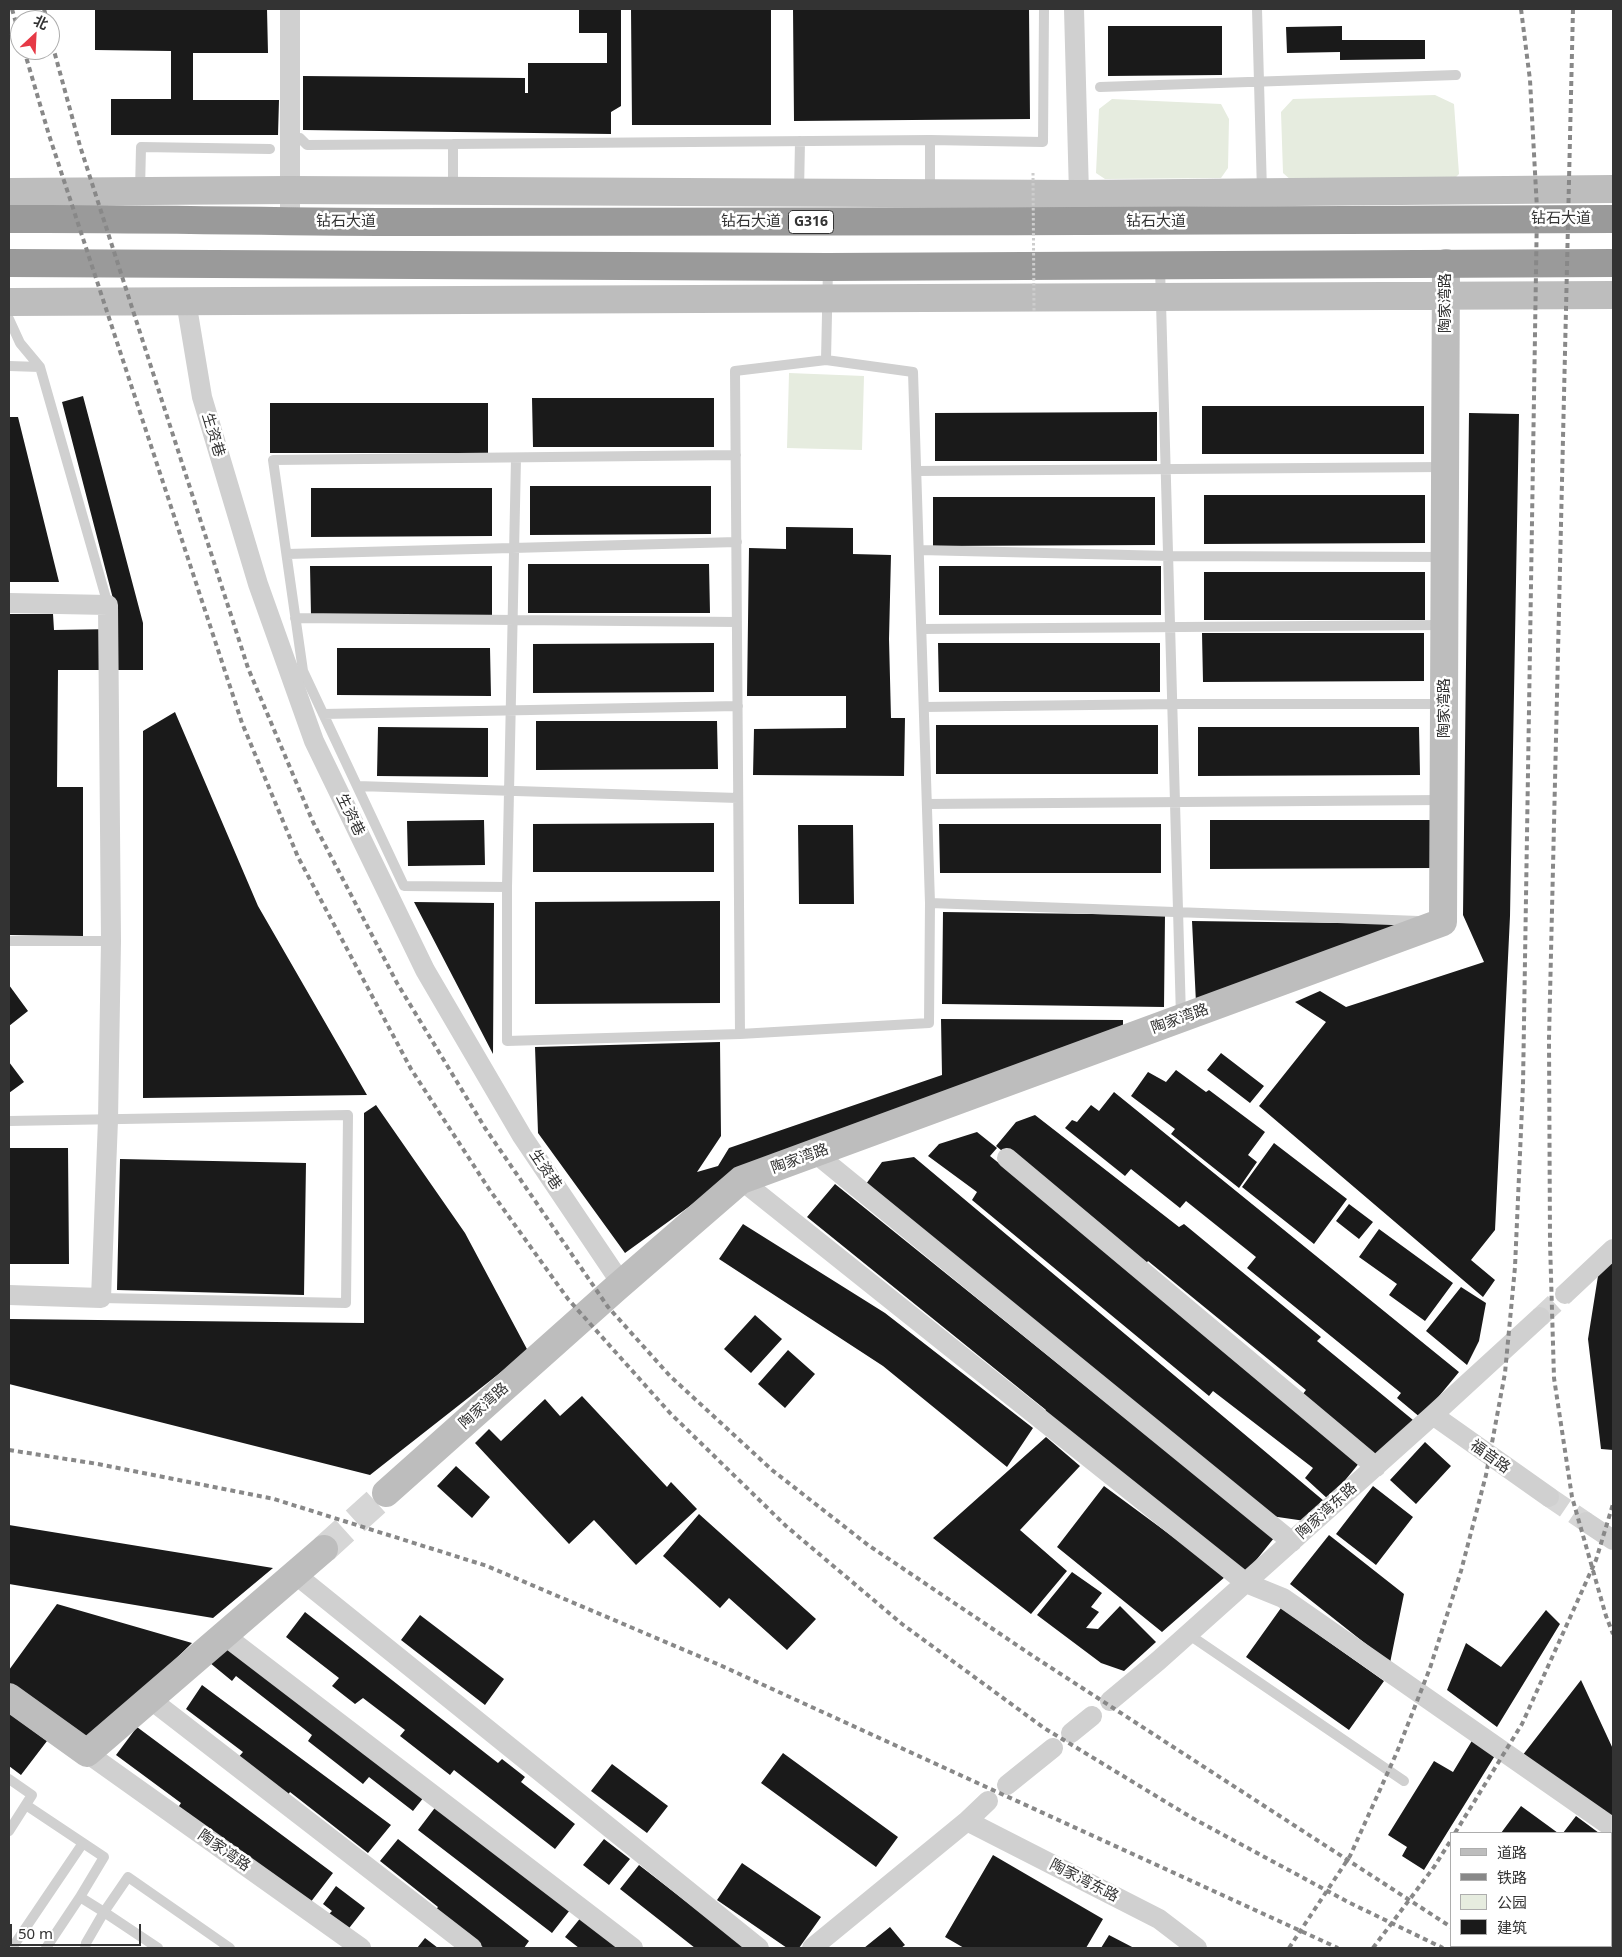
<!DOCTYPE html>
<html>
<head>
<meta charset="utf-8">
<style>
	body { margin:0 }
	#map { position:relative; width:1622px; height:1957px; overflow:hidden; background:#fff; font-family:"Noto Sans","Noto Sans SC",sans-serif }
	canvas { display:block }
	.frame { position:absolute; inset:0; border:10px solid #333; pointer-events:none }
	.legend { position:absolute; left:1450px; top:1832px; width:162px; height:115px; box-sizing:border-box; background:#fff; border:1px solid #adadad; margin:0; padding:6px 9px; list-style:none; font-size:15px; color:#333 }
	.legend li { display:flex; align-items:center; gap:10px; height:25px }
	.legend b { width:25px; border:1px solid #adadad }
	.north { position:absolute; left:10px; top:10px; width:50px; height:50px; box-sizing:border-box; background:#fff; border:1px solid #adadad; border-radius:50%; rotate:25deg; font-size:14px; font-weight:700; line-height:20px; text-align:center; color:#333 }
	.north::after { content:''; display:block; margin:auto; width:18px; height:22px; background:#e63946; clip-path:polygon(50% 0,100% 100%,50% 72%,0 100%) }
	.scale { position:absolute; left:10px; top:1924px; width:131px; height:22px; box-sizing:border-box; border:2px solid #333; border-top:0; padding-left:6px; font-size:15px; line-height:18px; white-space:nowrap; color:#333; -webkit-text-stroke:4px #fff; paint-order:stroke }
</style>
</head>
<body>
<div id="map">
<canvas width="1622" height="1957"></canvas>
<div class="frame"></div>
<ul class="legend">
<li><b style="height:6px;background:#bdbdbd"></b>道路</li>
<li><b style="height:6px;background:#888"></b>铁路</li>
<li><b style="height:14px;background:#e6ecdf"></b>公园</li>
<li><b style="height:14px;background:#1a1a1a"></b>建筑</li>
</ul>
<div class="north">北</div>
<div class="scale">50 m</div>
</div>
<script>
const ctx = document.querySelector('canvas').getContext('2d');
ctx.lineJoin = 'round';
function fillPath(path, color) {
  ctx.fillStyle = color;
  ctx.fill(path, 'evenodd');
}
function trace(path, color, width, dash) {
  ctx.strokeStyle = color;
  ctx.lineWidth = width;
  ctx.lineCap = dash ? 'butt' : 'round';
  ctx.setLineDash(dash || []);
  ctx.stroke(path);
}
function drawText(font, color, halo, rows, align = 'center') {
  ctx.font = font + ' "Noto Sans","Noto Sans SC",sans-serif';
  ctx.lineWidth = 5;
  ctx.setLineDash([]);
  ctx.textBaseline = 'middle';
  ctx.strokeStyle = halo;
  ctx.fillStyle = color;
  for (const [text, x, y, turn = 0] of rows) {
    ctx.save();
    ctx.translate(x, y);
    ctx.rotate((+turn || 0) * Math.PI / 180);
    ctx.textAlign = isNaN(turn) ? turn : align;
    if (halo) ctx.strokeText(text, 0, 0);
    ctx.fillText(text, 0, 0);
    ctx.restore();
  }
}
fillPath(new Path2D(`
	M1435,95l19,9 5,70 -8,8 -159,-1 -9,-8 -2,-61 12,-13z
	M1112,99l109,5 8,15 -1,49 -7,10 -116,1 -9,-6 3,-64z
	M789,373l75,3 -2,74 -75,-2z`), '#e6ecdf');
fillPath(new Path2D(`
	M95,9h172l1,44h-75v47h86l-1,35h-167v-36h60v-48l-76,-1z
	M579,9h42v97l-10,6v22l-308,-4v-54l222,2v15h3v-30h79v-30h-28z
	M631,9h140v116h-139z
	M793,9h236l1,110 -236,2z
	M1108,26h114v49l-114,1z
	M1342,26v14h83v19l-85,1v-8l-53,1 -1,-26z
	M83,396l60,227v47h-85l-1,117h26v149l-74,-1v-321h44l1,16 61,-1 3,-11 -56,-216z
	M532,398h182v49h-181z
	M270,403h218v50h-218z
	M1202,406h222v48h-222z
	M1157,412v49h-222v-48z
	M1469,413l50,1 -9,502 -15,314 -24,30 24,20 -12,17 -224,-191 67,-84 -31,-20 25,-11 26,16 138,-45 -21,-47z
	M9,417h9l41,165h-50z
	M530,486h181v48l-181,1z
	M311,488h181v48l-181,1z
	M1204,495h221v48l-221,1z
	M933,497h222v48l-222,1z
	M786,527l67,1v26l38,1 -2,84 2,79h14l-1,58 -151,-1 1,-46 92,-1v-32h-99l2,-148 37,1z
	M528,564h181l1,49h-182z
	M310,566h182v49h-181z
	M939,566h222v49h-222z
	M1204,572h221v48h-221z
	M1202,633h222v48l-221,1z
	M714,643v49l-181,1v-49z
	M938,643h222v49h-221z
	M337,648h153l1,48 -154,-1z
	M175,712l83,194 109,189 -224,3v-367z
	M536,721h181l1,48 -182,1z
	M936,725h222v49h-222z
	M378,727l110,1v49l-111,-1z
	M1198,727h221l1,48 -222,1z
	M484,820l1,45 -77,1 -1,-45z
	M1210,820h222v48l-222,1z
	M714,823v49h-181v-48z
	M939,824h222v49h-221z
	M798,825h55l1,79h-55z
	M720,901v102l-185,1v-102z
	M414,902l80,1 -1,151z
	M943,912l222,3 -1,92 -222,-3z
	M1192,921l226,3 -222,79z
	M9,985l19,26 -19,15z
	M941,1019l182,1v14l-386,138 -112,81 -87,-120 -3,-86 185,-5 1,94 -24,36 21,-6 11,-18 213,-73z
	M1221,1053l43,33 -14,17 -43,-33z
	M9,1062l15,20 -15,11z
	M1176,1070l30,22 3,-2 56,42 -17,23 9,7 -18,26 -68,-54 4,-5 -44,-33 17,-24 18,10z
	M1114,1092l345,280 -38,46 -24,-20 4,-5 -154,-125 9,-11 -70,-56 -6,7 -49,-39 -6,7 -60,-48 7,-8 5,2 14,-17 8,6z
	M376,1105l89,128 63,118 -158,124 -361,-91v-65l355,4v-210z
	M1035,1115l144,112 5,-3 137,113 -4,4 96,79 -36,43 -78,-64 7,-9 -158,-129 -4,5 -148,-120 20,-24z
	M977,1132l20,16 -7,8 117,94 253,212 -31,38 -24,-22 8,-10 -100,-77 -4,5 -237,-196 5,-8 -49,-36 11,-12z
	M1274,1143l73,56 -33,45 -72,-57z
	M9,1148h59l1,116h-60z
	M914,1157l410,344 -19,20 -34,-5 -405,-332 16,-22z
	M120,1159l186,4 -2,132 -187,-5z
	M835,1184l439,354 -29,36 -202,-160 3,-4 -239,-193z
	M1349,1204l24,18 -14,17 -23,-18z
	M743,1224l142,89 148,115 -26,39 -124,-101 -164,-107z
	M1379,1229l74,54 -28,38 -36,-26 8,-11 -38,-27z
	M1613,1263v187l-12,-1 -13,-110 10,-63 9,-11z
	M1461,1287l25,16 -7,38 -12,24 -41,-34z
	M755,1315l27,24 -31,34 -27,-24z
	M788,1350l27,24 -30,34 -27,-24z
	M582,1396l85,91 4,-5 26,27 -61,56 -42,-45 -25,24 -94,-101 14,-14 12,12 44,-42 15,17z
	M1046,1437l34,29 -60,64 47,41 -36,43 -98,-76z
	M1425,1442l26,24 -35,38 -26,-24z
	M456,1466l34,31 -18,21 -35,-32z
	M1104,1486l122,90 -64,56 -105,-85z
	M1373,1486l40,31 -37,48 -40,-31z
	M699,1514l117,105 -29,31 -58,-52 -9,10 -57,-52z
	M9,1525l264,43 -60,50 -204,-34z
	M1329,1535l75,59 -14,69 -100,-79z
	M1072,1572l30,21 -11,14 8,5 -13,16 12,1 22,-23 36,36 -32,29 -23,-8 -64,-48z
	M57,1604l135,39 -106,104 -77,-55v-22z
	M1281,1608l103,73 -35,49 -103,-73z
	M1546,1610l14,14 -63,103 -50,-37 19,-47 35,24z
	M305,1612l193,151 4,-4 23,18 -4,5 54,42 -20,25 -101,-79 -4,5 -50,-39 5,-6 -42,-32 -8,6 -23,-18 7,-8 -53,-41z
	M420,1615l84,64 -19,26 -84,-65z
	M226,1642l198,155 -11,14 -44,-34 -6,7 -55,-43 4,-6 -76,-59 -4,5 -28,-23z
	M1581,1680l32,69v72l-91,-65z
	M202,1685l189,140 -23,28 -78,-61 -4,6 -50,-38 7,-8 -57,-43z
	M9,1713l38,28 -26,34 -12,-9z
	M137,1727l196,146 -23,30 -133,-94 4,-6 -65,-48z
	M1473,1739l23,15 -72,116 -22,-14 5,-9 -19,-12 46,-74 19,11z
	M783,1753l115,84 -22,30 -115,-84z
	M612,1764l56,42 -21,27 -56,-42z
	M437,1805l133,105 -18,23 -134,-103z
	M1521,1806l37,27h-57z
	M1576,1816l23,17h-36z
	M398,1839l131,102 -5,7h-40l-29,-22 -22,-13 5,-6 -58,-46z
	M604,1839l26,20 -21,26 -26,-20z
	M993,1855l110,64 -17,29h-122l-19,-11z
	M742,1863l79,54 -22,31h-12l-70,-48z
	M639,1865l107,83h-51l-75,-59z
	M1613,1873v60l-2,-2v-55z
	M336,1886l29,22 -19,24 -20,-15 6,-6 -9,-7z
	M582,1916l43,32h-46l-14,-11z
	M890,1927l15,18 -4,3h-37z
	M1109,1935l25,13h-33z
	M425,1938l13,10h-21z`), '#1a1a1a');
trace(new Path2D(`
	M1540,1317l25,-23
	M1549,1497l37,25`), '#d6d6d6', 20, [20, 10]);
trace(new Path2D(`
	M324,1549l62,-56`), '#d6d6d6', 28, [28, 14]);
trace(new Path2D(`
	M1257,9l5,183
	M1100,87l356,-12
	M300,138l7,7 146,-1
	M930,140l113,2 1,-133
	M140,190l1,-43 129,2
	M453,190v-46l477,-4v52
	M799,192l1,-51
	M1160,267l21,750
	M9,319l11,24 20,24
	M826,360l87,12 17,531 -1,120 -189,11 -5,-663 91,-11 2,-92
	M9,366l31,1 68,238
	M736,455l-463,5 30,211 101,215 103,1v154l233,-7
	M917,471l526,-4
	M920,550l250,6 273,1
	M287,554l450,-12
	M295,618l442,4
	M922,629l521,-4
	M924,707l250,-3h269
	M323,714l415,-8
	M357,786l381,12
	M927,804l514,-4
	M507,887l9,-429
	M930,903l489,18
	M9,941h102
	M9,1121l339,-6 -2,188 -245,-5
	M1188,1634l216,147
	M9,1779l23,16 -23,36
	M26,1805l78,52 -24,40 24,15 24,-35 102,71
	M12,1948l71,-105
	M46,1948l34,-51
	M85,1948l1,-5 18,-31 54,36`), '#d0d0d0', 10);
trace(new Path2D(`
	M290,9v213
	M1074,9l5,185
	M186,301l16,96 56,187 56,157 111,229 97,166 99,147
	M9,603l99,2 3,336 -3,179 -7,178 -92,-3
	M815,1153l477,389
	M1007,1158l369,309
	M741,1180l505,403 37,15 330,230
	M1565,1294l48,-45
	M1433,1415l116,82
	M1586,1522l27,18
	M295,1574l464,374
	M224,1635l409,313
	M150,1699l322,249
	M1110,1701l48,-40 275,-246 107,-98
	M1071,1733l21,-17
	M87,1753l274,195
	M1007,1785l46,-37
	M967,1821l21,-20
	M812,1948l155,-127 192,98 38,29`), '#d0d0d0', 20);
trace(new Path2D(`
	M9,192l280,-2 790,4 534,-5
	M9,302l1604,-7
	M386,1493l229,-204 126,-109 702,-258 3,-659
	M9,1697l78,56 237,-204`), '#bdbdbd', 28);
trace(new Path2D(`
	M9,219c134,-1 268,3 403,3 400,0 801,-1 1201,-3
	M9,263l819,4 785,-4`), '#9a9a9a', 28);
trace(new Path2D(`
	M12,9l8,28
	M44,9l3,11
	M1573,9l-24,1030 1,203 4,136 18,119 34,119 7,18
	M50,36l30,110 168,522 65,154 84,161 88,145 123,179 62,69 102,94 96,75 168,113 415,269
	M24,50l25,85 193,588 56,134 113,212 78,120 79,110 102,114 116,113 116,98 142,104 150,91 154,83 95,46
	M9,1450l89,14 176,35 213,67 235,100 616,282
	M1455,1833l67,-109 74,-164 17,-56
	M1480,1946l4,2
	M1289,1948l61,-92 47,-104 33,-84 31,-97 25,-96 19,-102 10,-106 8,-182 14,-876 -7,-129 -9,-71
	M1373,1948l61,-81 17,-27`), '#888', 4, [5, 4]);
trace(new Path2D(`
	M1033,173l1,138`), '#cdcdcd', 3, [2.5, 2.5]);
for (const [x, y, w] of [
	[811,222,45]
]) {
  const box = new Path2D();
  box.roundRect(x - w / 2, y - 11.5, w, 23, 4);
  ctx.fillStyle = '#fff';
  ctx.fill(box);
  trace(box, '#333', 1);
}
drawText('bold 14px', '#333', null, [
	["G316",811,222]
]);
drawText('15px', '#333', '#fff', [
	["钻石大道",1561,219],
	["钻石大道",346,222],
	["钻石大道",751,222],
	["钻石大道",1156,222],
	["陶家湾路",1446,303,-90],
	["生资巷",213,435,73],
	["陶家湾路",1445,708,-90],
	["生资巷",350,815,64],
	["陶家湾路",1180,1019,-20],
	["陶家湾路",800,1159,-20],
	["生资巷",545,1170,56],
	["陶家湾路",484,1406,-42],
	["福音路",1490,1457,36],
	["陶家湾东路",1327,1511,-42],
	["陶家湾路",224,1851,35],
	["陶家湾东路",1084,1881,27]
]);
</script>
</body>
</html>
